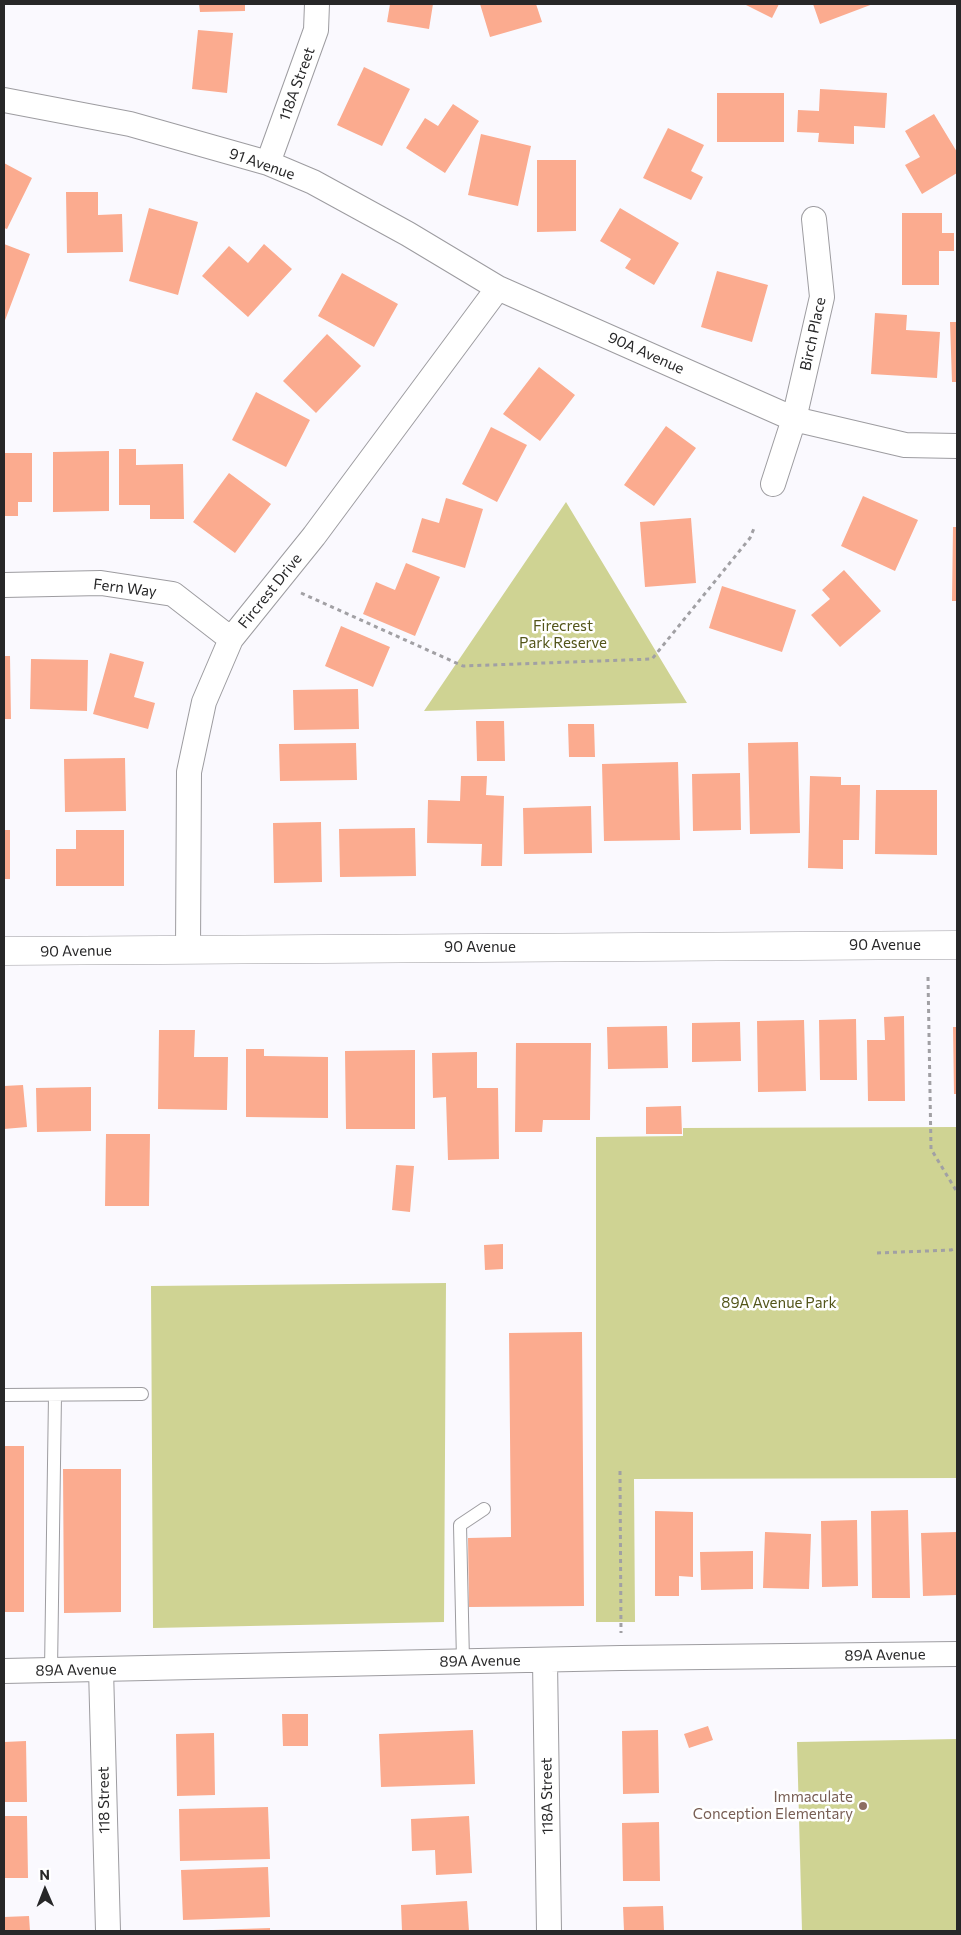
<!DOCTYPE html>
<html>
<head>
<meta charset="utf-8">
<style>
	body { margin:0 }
	#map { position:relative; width:961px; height:1935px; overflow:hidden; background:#faf9fe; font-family:Commissioner,sans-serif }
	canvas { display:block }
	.frame { position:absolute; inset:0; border:5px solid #272728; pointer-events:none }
	.north { position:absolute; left:20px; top:1865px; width:50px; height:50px; -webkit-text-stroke:4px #fff; paint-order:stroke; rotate:359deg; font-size:14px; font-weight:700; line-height:20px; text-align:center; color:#272728 }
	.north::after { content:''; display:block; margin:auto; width:18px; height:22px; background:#272728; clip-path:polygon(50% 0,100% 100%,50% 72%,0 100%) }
</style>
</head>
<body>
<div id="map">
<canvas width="961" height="1935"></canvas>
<div class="frame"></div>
<div class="north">N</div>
</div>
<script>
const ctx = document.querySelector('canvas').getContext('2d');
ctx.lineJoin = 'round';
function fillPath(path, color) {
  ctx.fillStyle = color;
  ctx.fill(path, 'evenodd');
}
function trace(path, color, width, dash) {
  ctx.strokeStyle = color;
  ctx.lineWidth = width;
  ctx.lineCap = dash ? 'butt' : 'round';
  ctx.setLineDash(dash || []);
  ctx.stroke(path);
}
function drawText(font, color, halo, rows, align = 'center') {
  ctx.font = font + ' Commissioner,sans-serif';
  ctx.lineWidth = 5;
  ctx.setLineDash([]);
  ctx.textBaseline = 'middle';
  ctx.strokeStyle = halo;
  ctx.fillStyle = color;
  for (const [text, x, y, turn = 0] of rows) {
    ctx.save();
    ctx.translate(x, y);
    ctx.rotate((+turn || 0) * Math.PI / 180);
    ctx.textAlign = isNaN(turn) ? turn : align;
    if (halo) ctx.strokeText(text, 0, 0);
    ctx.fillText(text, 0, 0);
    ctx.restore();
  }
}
fillPath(new Path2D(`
	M566,502l121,201 -263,8z
	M957,1127v351l-323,1 1,143h-39v-485l87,-1v-8z
	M446,1283l-2,339 -291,6 -2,-342z
	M957,1739v192h-155l-5,-189z`), '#cfd393');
fillPath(new Path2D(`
	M199,4h46v7l-45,1z
	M390,4h43l-4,25 -42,-7z
	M480,4h56l6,18 -52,15z
	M744,4h35l-7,14z
	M813,4h60l-53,20z
	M198,30l35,3 -6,60 -35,-4z
	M364,67l46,22 -28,57 -45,-21z
	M820,89l67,4 -2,35 -31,-2v18l-36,-2 1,-9 -22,-1 1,-22 21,1z
	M717,93h67v49h-67z
	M453,104l26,17 -34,52 -39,-25 19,-30 13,8z
	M934,114l23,38v21l-35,21 -17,-29 15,-8 -15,-26z
	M668,128l36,17 -13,26 12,6 -12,23 -48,-22z
	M481,134l50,12 -13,60 -50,-11z
	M537,160h39v71l-39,1z
	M4,163l28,15 -25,51 -3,-1z
	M66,192h32v23l24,-1 1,38 -56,1z
	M149,208l49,14 -20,73 -49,-14z
	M620,208l59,35 -25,42 -29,-17 6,-9 -31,-18z
	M902,213h40v20h12v18h-15v34h-37z
	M4,244l26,10 -26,69z
	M264,244l28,25 -44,48 -46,-41 27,-30 19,17z
	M717,271l51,14 -16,57 -51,-15z
	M342,273l56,31 -24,43 -56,-31z
	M875,313l32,2 -1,15 34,2 -3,46 -66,-4z
	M950,322h7v60h-5z
	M327,334l34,32 -45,47 -33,-32z
	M539,367l36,28 -35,46 -37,-27z
	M256,392l54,28 -24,47 -54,-27z
	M666,426l30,22 -42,58 -30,-21z
	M491,427l36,18 -30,57 -35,-18z
	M119,449h17v16l47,-1 1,55h-34v-14h-31z
	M109,451v60l-56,1v-60z
	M4,453h28v49h-14v14h-14z
	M229,473l42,31 -36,49 -42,-31z
	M863,496l55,24 -23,51 -54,-25z
	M446,498l37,11 -18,59 -53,-16 10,-34 17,5z
	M691,518l5,65 -51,4 -5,-65z
	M953,527h4v74h-5z
	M406,563l34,14 -25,59 -52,-22 13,-32 19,8z
	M844,570l37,41 -41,36 -29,-32 19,-16 -8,-9z
	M722,586l74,24 -14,42 -73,-24z
	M341,626l49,21 -17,40 -48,-21z
	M110,653l34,9 -10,35 21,6 -7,26 -55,-15z
	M4,656h6l1,63h-7z
	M31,659l57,1 -1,51 -57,-2z
	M358,689l1,40 -65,1 -1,-40z
	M476,721h28l1,40h-28z
	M568,724h26l1,33h-26z
	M798,742l2,91 -50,1 -2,-91z
	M356,743l1,37 -77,1 -1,-37z
	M125,758l1,53 -61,1 -1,-53z
	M678,762l2,78 -76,1 -2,-77z
	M740,773l1,57 -48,1 -1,-57z
	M461,776h26l-1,19 18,1 -2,70h-21l1,-22 -55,-1 1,-43 32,1z
	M810,776l31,1v8h19l-1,55h-16v29l-35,-1z
	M876,790h61v65l-62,-1z
	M591,806l1,47 -68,1 -1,-46z
	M321,822l1,60 -48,1 -1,-60z
	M415,828l1,48 -76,1 -1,-48z
	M4,830h6v49h-6z
	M76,830h48v56h-68v-37h20z
	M904,1016l1,85h-37l-1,-61h18l-1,-23z
	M856,1019l1,61h-37l-1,-60z
	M804,1020l2,71 -48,1 -1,-71z
	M740,1022l1,39 -49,1v-39z
	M667,1026l1,42 -60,1 -1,-42z
	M953,1027h4v67h-3z
	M159,1030h36l-1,27h34l-1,53 -69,-1z
	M516,1043h75l-1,77h-47l-1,12h-27z
	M246,1049h18v7l64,1v61l-82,-1z
	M415,1050v79h-69l-1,-78z
	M477,1052v36h21l1,71 -51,1 -2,-63 -13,1 -1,-45z
	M23,1085l4,42 -23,2v-43z
	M91,1087v44l-54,1 -1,-44z
	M681,1106l1,28h-36v-27z
	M106,1134h44l-1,72h-44z
	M396,1165l18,1 -4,46 -18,-2z
	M503,1244v25l-18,1 -1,-25z
	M582,1332l2,274 -115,1 -1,-69 43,-1 -2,-204z
	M4,1446h20v166h-20z
	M63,1469h58v143l-57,1z
	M908,1510l2,88h-38l-1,-87z
	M655,1511l38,1v65l-14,-1v20h-24z
	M857,1520l1,66 -36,1 -1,-66z
	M765,1532l46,2 -2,55 -46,-1z
	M957,1532v63l-34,1 -2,-63z
	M753,1551v38l-52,1 -1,-38z
	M282,1714h26v32h-25z
	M708,1726l5,14 -24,8 -5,-14z
	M473,1730l2,54 -94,3 -2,-53z
	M658,1730l1,63 -36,1 -1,-63z
	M214,1733l1,62 -38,1 -1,-62z
	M26,1741l1,61h-23v-60z
	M268,1807l2,52 -90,2 -1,-52z
	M4,1816h23l1,62h-24z
	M469,1816l3,57 -36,2 -1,-25 -23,1 -1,-32z
	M659,1822l1,59h-37l-1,-58z
	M268,1867l2,50 -87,3 -2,-50z
	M467,1901l2,30h-67l-1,-26z
	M663,1906l1,25h-40l-1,-24z
	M29,1916l1,15h-26v-14z
	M270,1928v3h-57v-1z`), '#fbab8f');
const service = new Path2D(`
	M4,1395l138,-1
	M463,1661l-3,-136 24,-16
	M51,1670l4,-275`);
const minor = new Path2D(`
	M4,100l126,24 138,39 45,19 95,52 90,54 296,131 111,26 52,1
	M268,163l48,-133 1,-26
	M773,484l21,-65 28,-122 -8,-78
	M4,585l97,-2 72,11 58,45
	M188,949l1,-177 15,-70 27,-63 83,-103 184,-248
	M545,1661l4,270
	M101,1669l7,262
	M4,1671l617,-13 336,-4`);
const tertiary = new Path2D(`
	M4,951l953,-6`);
trace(service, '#9d9ca0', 14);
trace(minor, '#9d9ca0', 26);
trace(tertiary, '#9d9ca0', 29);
trace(new Path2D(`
	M301,593l162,73 189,-7 98,-121 5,-12
	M928,977l3,172 26,43
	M877,1253l74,-3 6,-2
	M620,1471l1,162`), '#a1a0a4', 3, [4, 4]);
trace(service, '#fff', 12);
trace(minor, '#fff', 24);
trace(tertiary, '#fff', 28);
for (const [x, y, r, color] of [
	[863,1806,5,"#8d6e63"]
]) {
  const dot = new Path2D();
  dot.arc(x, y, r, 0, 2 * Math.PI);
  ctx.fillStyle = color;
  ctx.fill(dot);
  trace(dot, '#fff', 2);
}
drawText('15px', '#272728', '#fff', [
	["118A Street",297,84,-70],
	["91 Avenue",262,164,19],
	["Birch Place",813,334,-78],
	["90A Avenue",646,353,24],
	["Fern Way",125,588,7],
	["Fircrest Drive",270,591,-51],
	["90 Avenue",885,945],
	["90 Avenue",480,947],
	["90 Avenue",76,951,-1],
	["89A Avenue",885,1655,-1],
	["89A Avenue",480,1661,-1],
	["89A Avenue",76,1670,-1],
	["118A Street",547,1796,-91],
	["118 Street",104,1800,-91]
]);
drawText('15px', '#53551a', '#fff', [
	["Firecrest",563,626],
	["Park Reserve",563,643],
	["89A Avenue Park",779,1303]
]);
drawText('15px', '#785e54', '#fff', [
	["Immaculate",853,1797],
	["Conception Elementary",853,1814]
], 'right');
</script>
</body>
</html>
